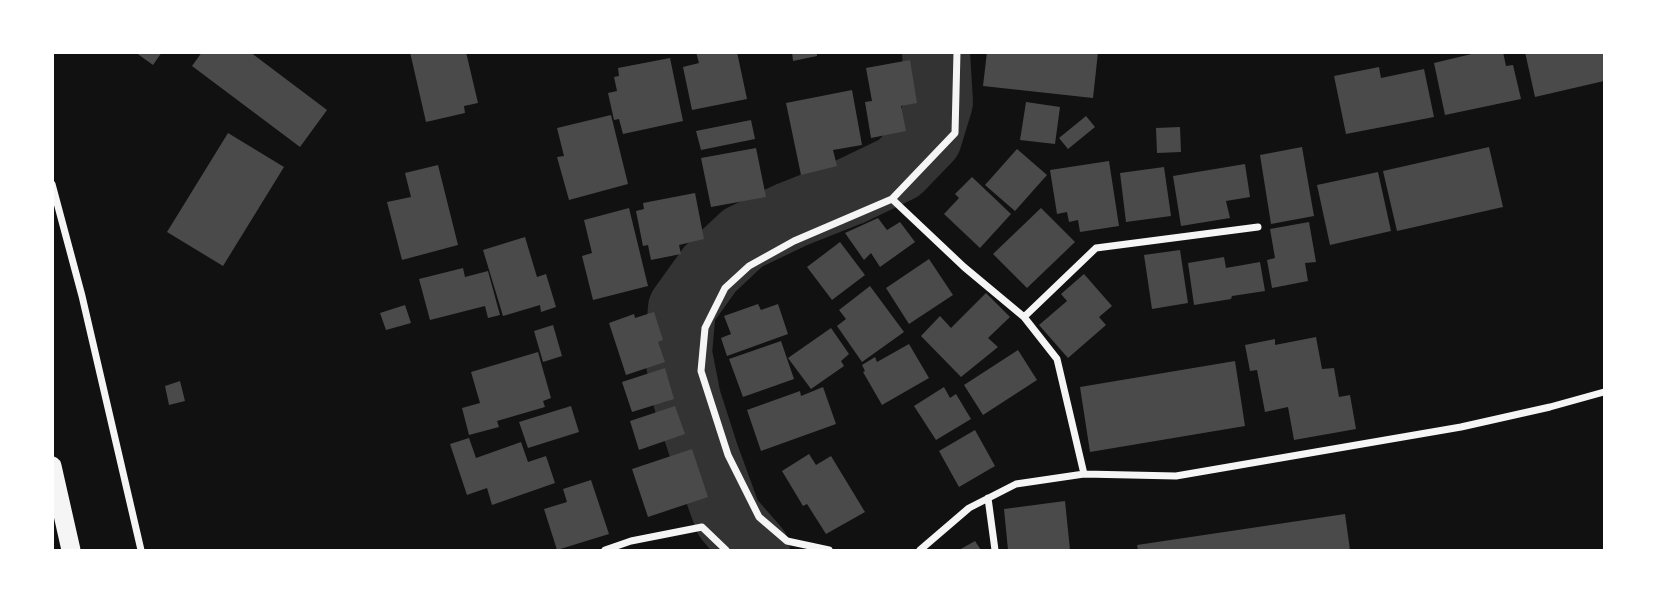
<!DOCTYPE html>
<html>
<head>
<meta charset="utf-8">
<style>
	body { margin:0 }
	#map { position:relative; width:1657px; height:603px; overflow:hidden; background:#111; font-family:"DM Sans",sans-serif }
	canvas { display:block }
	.frame { position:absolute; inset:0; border:54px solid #fff; pointer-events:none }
</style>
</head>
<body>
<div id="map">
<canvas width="1657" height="603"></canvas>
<div class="frame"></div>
</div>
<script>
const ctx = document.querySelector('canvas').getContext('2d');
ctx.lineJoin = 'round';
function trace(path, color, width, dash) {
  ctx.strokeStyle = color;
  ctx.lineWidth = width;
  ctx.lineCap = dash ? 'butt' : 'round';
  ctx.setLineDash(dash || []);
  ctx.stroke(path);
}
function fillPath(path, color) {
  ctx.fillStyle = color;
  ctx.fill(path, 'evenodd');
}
trace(new Path2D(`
	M756,550l-28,-32 -24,-66 -17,-53 -9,-46 4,-45 28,-39 33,-31 48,-23 58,-23 50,-24 29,-30 11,-36 -3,-50`), '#333', 68);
fillPath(new Path2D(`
	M135,52h27l-9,13z
	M202,52h48l77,58 -27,37 -108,-81z
	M410,52h56l12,51 -14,3 1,7 -39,9z
	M696,52h41l10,47 -55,11 -9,-43 16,-4z
	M792,52h25v4l-24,5z
	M987,52h111l-5,46 -110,-12z
	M1480,52h23l3,14 7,-1 8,34 -76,16 -11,-52z
	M1525,52h79v29l-69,16z
	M670,58l13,63 -60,13 -4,-15 -5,1 -6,-27 9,-2 -3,-14 5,-1 -1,-8z
	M910,60l7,43 -16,3 5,25 -35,7 -6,-36 7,-1 -6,-33z
	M1379,67l2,11 43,-9 10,48 -88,17 -12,-58z
	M852,90l10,55 -29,5 4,16 -36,9 -15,-72z
	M1026,102l34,5 -5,37 -35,-4z
	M611,115l17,69 -59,16 -12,-43 7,-1 -7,-28z
	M1086,116l9,11 -27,22 -9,-11z
	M751,120l4,19 -54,11 -5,-19z
	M1180,127l1,25 -24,1 -1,-25z
	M228,133l56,34 -61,99 -56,-34z
	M1302,147l12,69 -43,8 -11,-69z
	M1489,147l14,60 -106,24 -14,-60z
	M756,148l10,49 -55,10 -10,-49z
	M1017,149l30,26 -32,36 -30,-26z
	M1109,161l10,65 -39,6 -2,-12 -9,2 -2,-10 -10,2 -7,-44z
	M1245,164l5,33 -24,4 4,17 -49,8 -8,-50z
	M438,165l20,80 -56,15 -15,-58 24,-5 -6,-24z
	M1164,167l7,49 -45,6 -6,-49z
	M1378,172l13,59 -61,14 -13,-60z
	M972,177l39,37 -31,34 -36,-34 15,-16 -4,-4z
	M695,193l9,46 -25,6 2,9 -30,6 -3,-15 -5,1 -7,-35 8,-2 -1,-6z
	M629,208l19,78 -55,14 -11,-44 10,-3 -8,-33z
	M1041,208l34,34 -48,46 -34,-34z
	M878,218l9,12 13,-8 15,20 -35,25 -9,-14 -7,7 -19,-27z
	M1309,222l7,40 -11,1 3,18 -36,7 -5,-28 8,-2 -5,-29z
	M525,237l12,40 9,-3 10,33 -15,5 -1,-7 -37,11 -20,-66z
	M840,242l25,33 -33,25 -25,-33z
	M1180,250l8,53 -36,6 -8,-54z
	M1224,257l2,11 34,-6 5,29 -33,5 -1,3 -37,6 -6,-42z
	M929,259l24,36 -44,29 -23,-36z
	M463,268l2,9 23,-6 12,44 -12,3 -3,-12 -55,14 -11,-41z
	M1084,274l28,32 -13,11 7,8 -38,33 -29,-33 28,-24 -6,-7z
	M870,286l34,46 -42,30 -25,-36 9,-7 -7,-9z
	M986,293l24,24 -22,21 10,9 -37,30 -40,-41 19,-20 11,12z
	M758,304l3,6 17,-6 10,30 -61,22 -6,-18 10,-4 -7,-18z
	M405,305l6,18 -25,7 -6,-17z
	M654,312l9,28 -5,2 7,20 -39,13 -17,-52 25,-9 1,4z
	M553,325l9,31 -19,6 -9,-31z
	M831,328l18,26 -8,7 3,5 -33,23 -23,-31z
	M1316,337l6,32 12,-1 5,29 11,-2 6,34 -62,11 -6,-33 -23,5 -8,-42 -7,1 -5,-26 30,-6v6z
	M781,341l13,38 -51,18 -14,-38z
	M909,344l20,34 -47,27 -19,-33 2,-1 -3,-6 13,-8 2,5z
	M1018,350l19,30 -54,35 -19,-30z
	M538,352l13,46 -8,3 2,6 -48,14 2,6 -30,8 -7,-27 18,-5 -9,-31z
	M1235,361l10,65 -155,26 -10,-65z
	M665,368l9,31 -42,13 -10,-30z
	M180,381l5,20 -16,4 -4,-19z
	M823,387l13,37 -75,27 -14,-41 53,-19 1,5z
	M944,387l6,11 6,-4 15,25 -35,21 -22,-34z
	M571,406l8,26 -51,16 -9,-26z
	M675,406l10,28 -46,16 -9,-29z
	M975,430l20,36 -36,21 -20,-36z
	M469,438l7,20 45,-16 7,20 18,-6 9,27 -63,22 -5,-17 -20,7 -17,-51z
	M692,449l16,48 -60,20 -16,-48z
	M809,454l7,11 15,-9 34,56 -39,22 -19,-30 -4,2 -21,-35z
	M591,480l18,54 -52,16 -13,-41 23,-7 -4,-13z
	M1065,501l5,49h-62l-4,-41z
	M1345,514l5,36h-212l-1,-5z
	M975,541l6,9h-22z`), '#4a4a4a');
trace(new Path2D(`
	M52,184l30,112 59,254
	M892,199l72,68 60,50 33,42 27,115
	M1024,317l72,-69 162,-21
	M988,498l7,52
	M605,550l26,-9 71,-14 24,23
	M829,550l-42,-9 -28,-24 -31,-62 -27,-84 4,-43 20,-40 24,-22 45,-25 98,-42 63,-66 2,-81
	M920,550l49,-42 47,-24 68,-10 92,2 285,-49 89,-20 54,-15`), '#f5f5f5', 7);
trace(new Path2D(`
	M52,466l19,84`), '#f5f5f5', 19);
</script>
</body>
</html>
